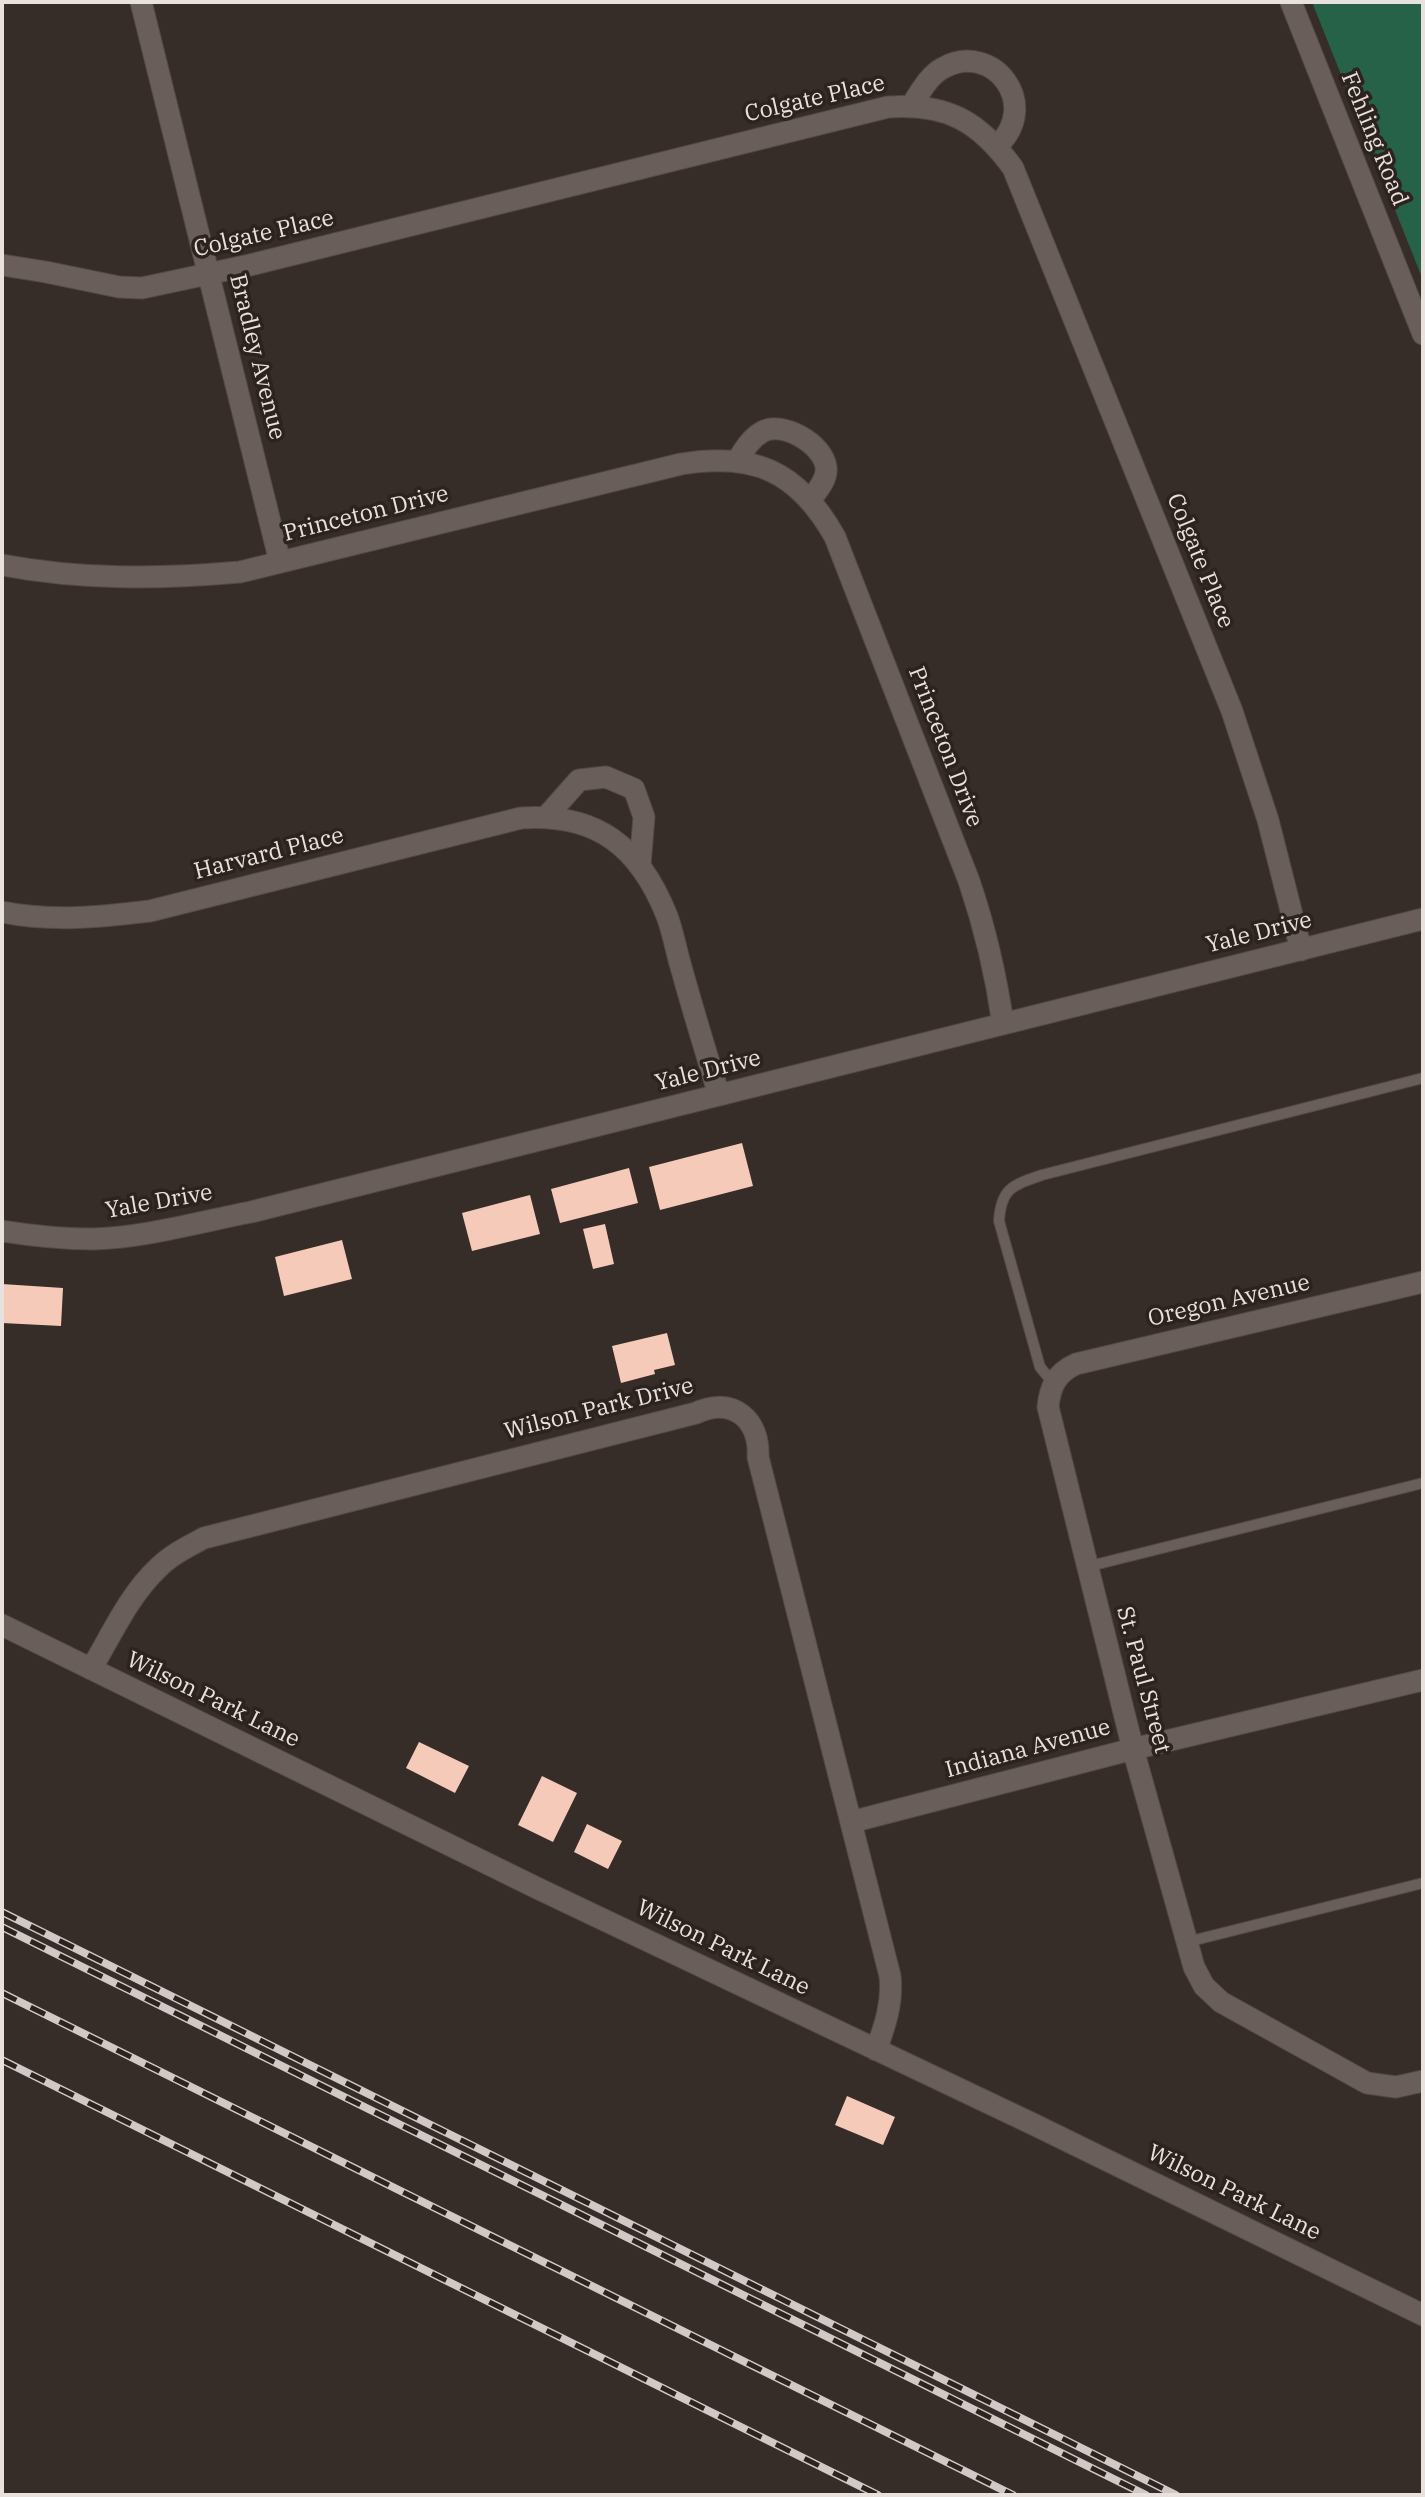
<!DOCTYPE html>
<html>
<head>
<meta charset="utf-8">
<style>
	body { margin:0 }
	#map { position:relative; width:1425px; height:2497px; overflow:hidden; background:#362c28; font-family:"IBM Plex Serif",serif }
	canvas { display:block }
	.frame { position:absolute; inset:0; border:4px solid #e8e1de; pointer-events:none }
</style>
</head>
<body>
<div id="map">
<canvas width="1425" height="2497"></canvas>
<div class="frame"></div>
</div>
<script>
const ctx = document.querySelector('canvas').getContext('2d');
ctx.lineJoin = 'round';
function fillPath(path, color) {
  ctx.fillStyle = color;
  ctx.fill(path, 'evenodd');
}
function trace(path, color, width, dash) {
  ctx.strokeStyle = color;
  ctx.lineWidth = width;
  ctx.lineCap = dash ? 'butt' : 'round';
  ctx.setLineDash(dash || []);
  ctx.stroke(path);
}
function drawText(font, color, halo, rows, align = 'center') {
  ctx.font = font + ' "IBM Plex Serif",serif';
  ctx.lineWidth = 7;
  ctx.setLineDash([]);
  ctx.textBaseline = 'middle';
  ctx.strokeStyle = halo;
  ctx.fillStyle = color;
  for (const [text, x, y, turn = 0] of rows) {
    ctx.save();
    ctx.translate(x, y);
    ctx.rotate((+turn || 0) * Math.PI / 180);
    ctx.textAlign = isNaN(turn) ? turn : align;
    if (halo) ctx.strokeText(text, 0, 0);
    ctx.fillText(text, 0, 0);
    ctx.restore();
  }
}
fillPath(new Path2D(`
	M1312,2h111v278z`), '#256248');
fillPath(new Path2D(`
	M742,1143l11,43 -93,24 -11,-43z
	M629,1168l9,35 -78,20 -9,-34z
	M530,1195l10,39 -68,17 -10,-38z
	M605,1224l9,40 -21,5 -10,-40z
	M342,1240l10,39 -68,17 -9,-39z
	M2,1284l61,4 -2,38 -59,-3z
	M667,1333l8,32 -21,5 1,4 -34,9 -9,-37z
	M419,1742l50,24 -14,27 -49,-25z
	M542,1776l35,17 -24,49 -35,-17z
	M587,1824l35,17 -14,28 -34,-17z
	M847,2096l48,21 -12,28 -48,-20z`), '#f6cab9');
const lane = new Path2D(`
	M1053,1383l-13,-16 -41,-146c2,-33 14,-36 43,-46l381,-97
	M1086,1567l337,-84
	M1187,1942l236,-59`);
const street = new Path2D(`
	M141,2l139,560
	M1291,2l132,332
	M911,106c9,-13 17,-30 32,-38 50,-28 99,37 54,78
	M2,265l44,7 73,15 23,1 108,-23 638,-158c59,-4 91,14 125,61l219,543 36,109 33,130
	M737,461c7,-11 13,-22 25,-29 20,-12 61,12 64,35 2,12 -9,24 -16,33
	M2,565c80,15 157,14 238,7l441,-108c73,-12 117,7 154,73l134,344c16,47 27,94 34,143
	M547,816l32,-36 27,-3 28,12 10,28 -4,48
	M2,912c49,10 99,5 148,-1l371,-93c76,-5 118,28 146,98 6,16 9,34 14,51 12,43 25,86 38,128
	M2,1231c31,5 61,8 92,8 53,-2 105,-17 157,-27l1172,-293
	M1423,1282l-347,82c-20,9 -26,23 -28,43l85,342 61,218 10,19 17,16 146,81 29,4 27,-6
	M2,1625l537,264 496,236 388,190
	M91,1669c20,-33 38,-74 67,-101 13,-13 29,-21 46,-30l492,-125c36,-17 64,6 62,44l132,519c3,26 -5,50 -14,74
	M851,1822l282,-73 290,-69`);
trace(lane, '#524946', 12);
trace(street, '#524946', 23);
trace(lane, '#6a5e5a', 10);
trace(street, '#6a5e5a', 21);
const rail = new Path2D(`
	M2,1912l1174,583
	M2,1927l1144,568
	M2,1993l1011,502
	M2,2060l876,435`);
trace(rail, '#d0c9c6', 8);
trace(rail, '#2c221e', 5, [16]);
drawText('23px', '#e8e1de', '#2c221e', [
	["Colgate Place",815,99,-13],
	["Fehling Road",1374,139,68],
	["Colgate Place",264,234,-13],
	["Bradley Avenue",257,357,76],
	["Princeton Drive",366,514,-14],
	["Colgate Place",1200,561,68],
	["Princeton Drive",945,747,69],
	["Harvard Place",269,854,-14],
	["Yale Drive",1259,933,-14],
	["Yale Drive",708,1071,-14],
	["Yale Drive",159,1202,-10],
	["Oregon Avenue",1229,1301,-13],
	["Wilson Park Drive",599,1409,-14],
	["St. Paul Street",1143,1680,75],
	["Wilson Park Lane",213,1700,26],
	["Indiana Avenue",1028,1749,-15],
	["Wilson Park Lane",723,1948,26],
	["Wilson Park Lane",1234,2193,26]
]);
</script>
</body>
</html>
